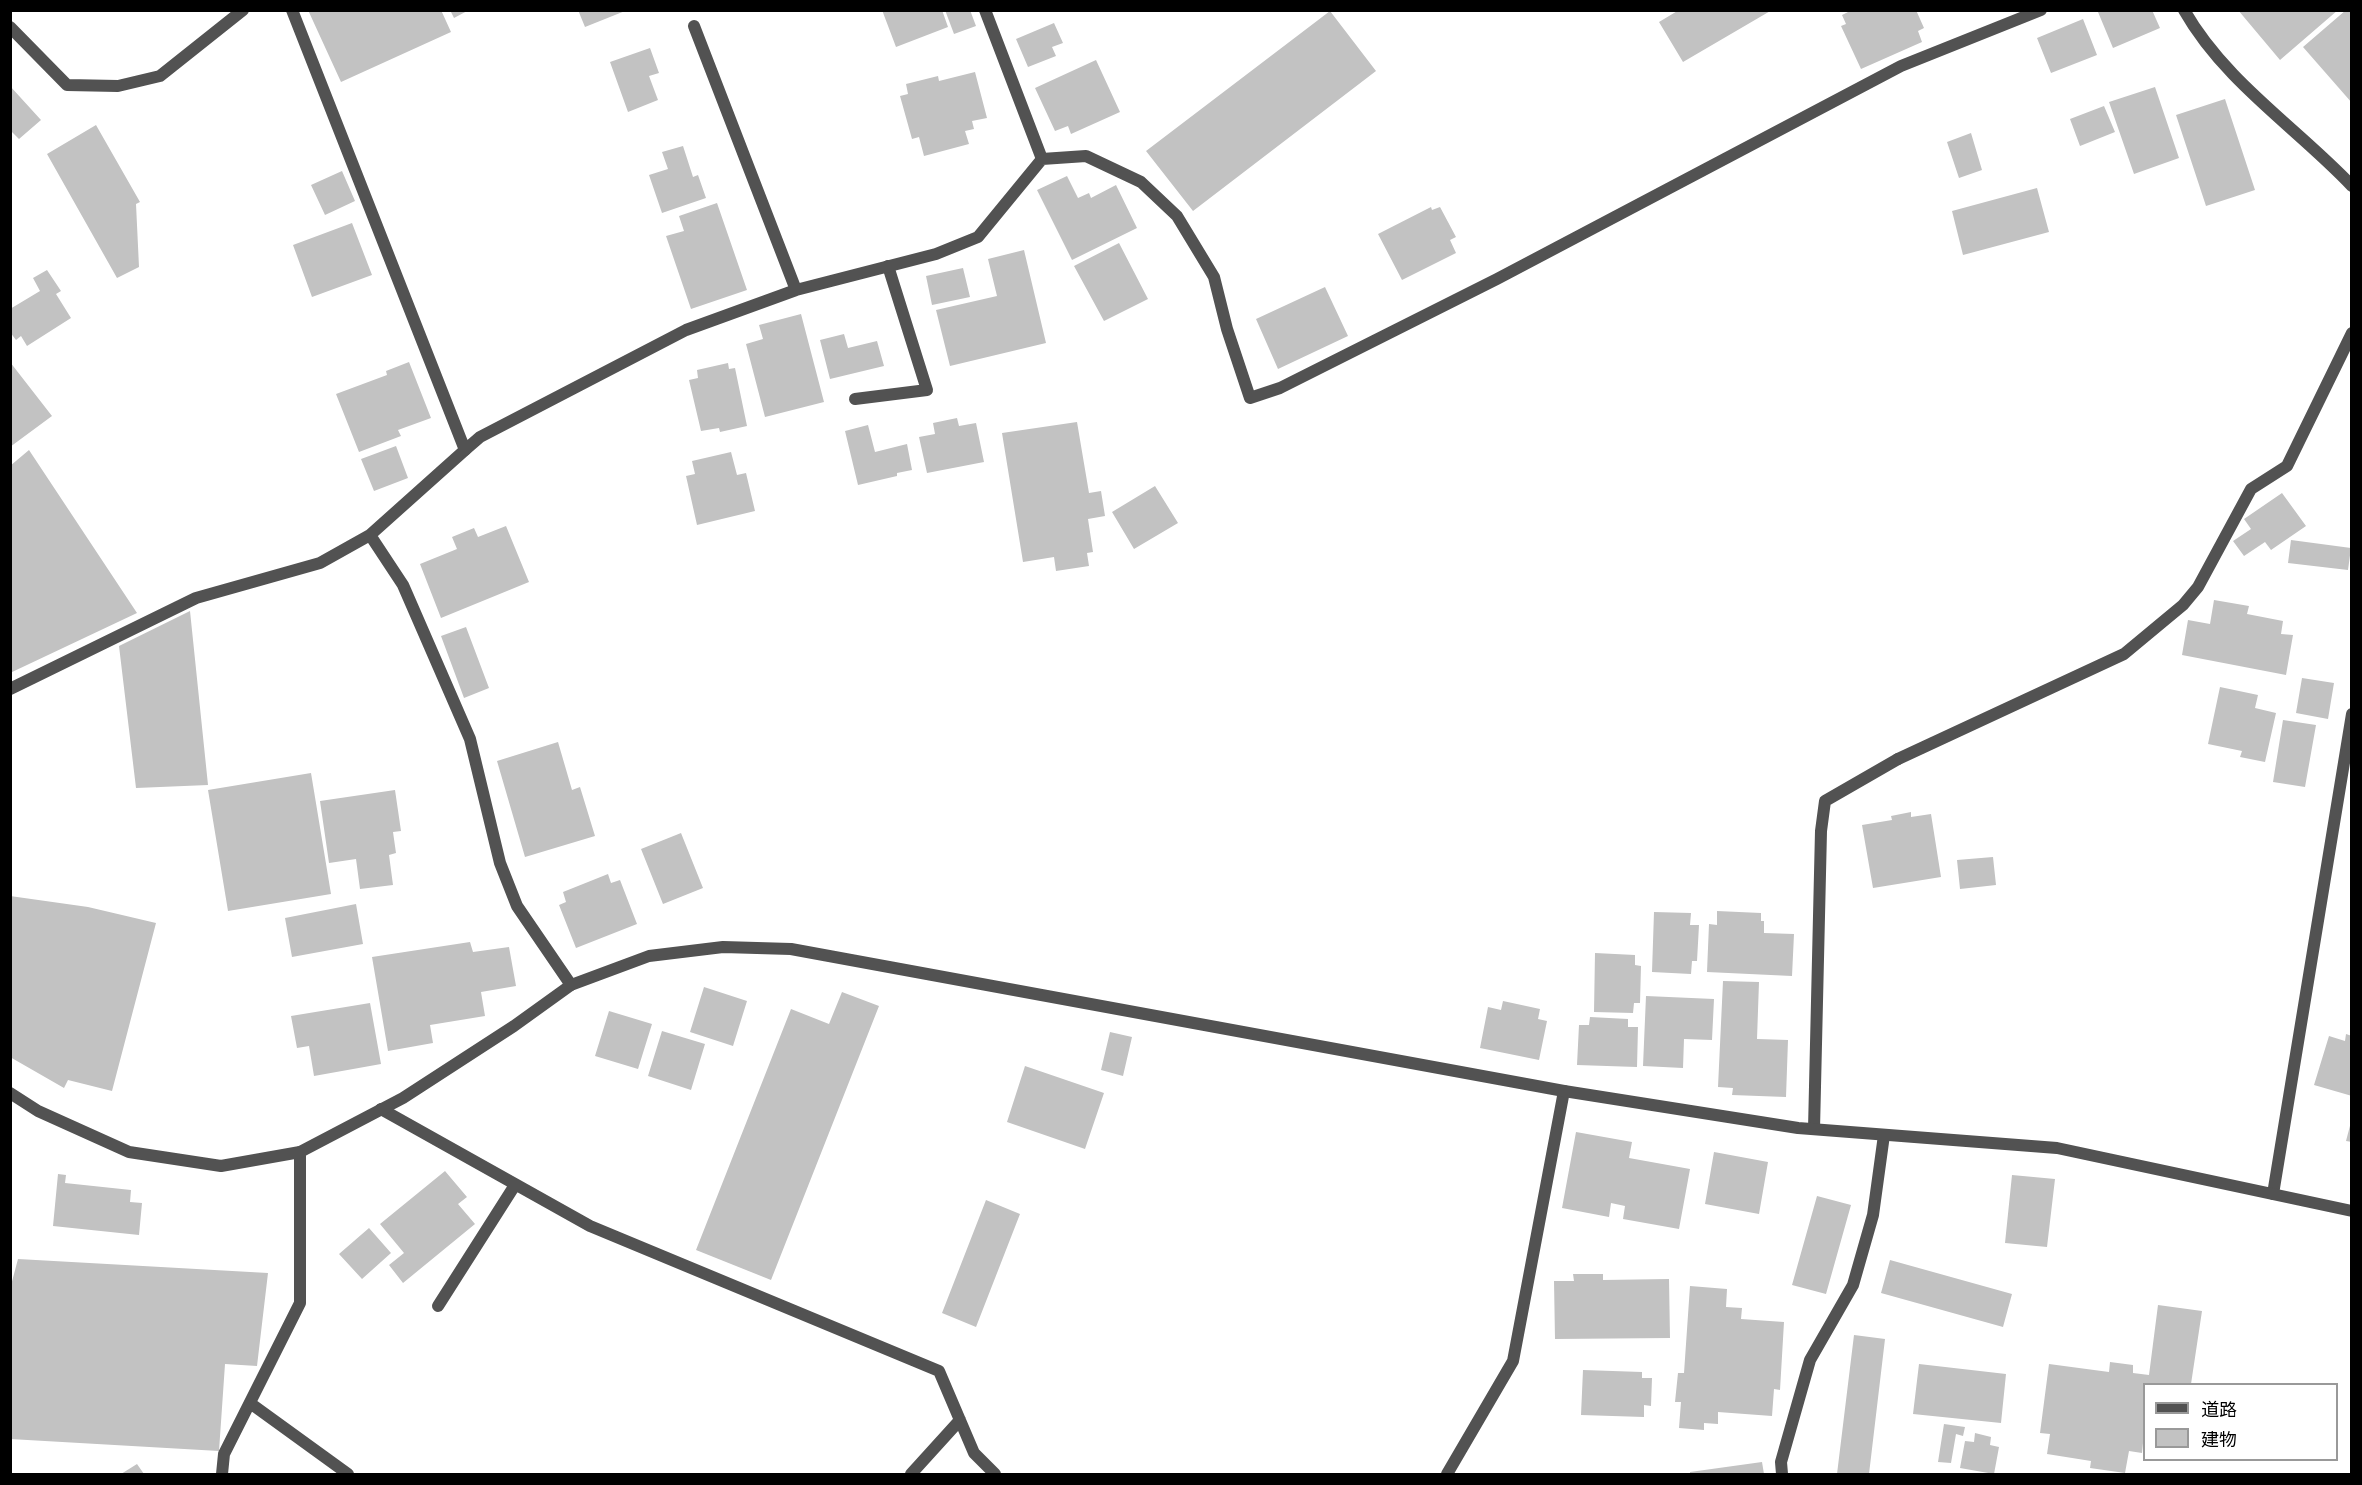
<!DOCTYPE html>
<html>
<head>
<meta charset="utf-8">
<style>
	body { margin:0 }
	#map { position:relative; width:2362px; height:1485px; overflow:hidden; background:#fff; font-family:"Work Sans","Noto Sans JP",sans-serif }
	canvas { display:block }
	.frame { position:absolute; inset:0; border:12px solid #000; pointer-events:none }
	.legend { position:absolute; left:2143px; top:1383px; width:195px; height:78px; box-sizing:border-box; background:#fff; border:2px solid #999; margin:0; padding:8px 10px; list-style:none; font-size:18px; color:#000 }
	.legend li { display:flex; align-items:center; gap:12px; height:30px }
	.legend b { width:30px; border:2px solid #999 }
</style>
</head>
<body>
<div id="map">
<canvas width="2362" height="1485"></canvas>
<div class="frame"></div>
<ul class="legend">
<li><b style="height:8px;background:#525252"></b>道路</li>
<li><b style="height:16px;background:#c2c2c2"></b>建物</li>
</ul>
</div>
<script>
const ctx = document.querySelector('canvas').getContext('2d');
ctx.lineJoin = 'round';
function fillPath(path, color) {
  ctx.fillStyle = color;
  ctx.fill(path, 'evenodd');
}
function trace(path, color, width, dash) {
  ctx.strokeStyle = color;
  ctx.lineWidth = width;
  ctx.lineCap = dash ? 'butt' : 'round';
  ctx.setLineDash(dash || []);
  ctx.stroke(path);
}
fillPath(new Path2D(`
	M308,10h133l10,22 -110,50z
	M450,10h19l-15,8z
	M578,10h47v1l-40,16z
	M882,10h60l6,17 -52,20z
	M945,10h25l6,16 -22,8z
	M1679,10h93l-89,52 -24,-40z
	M1852,10h64l8,18 -6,3 4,11 -61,27 -20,-43 5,-2 -4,-9z
	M2103,10h49l8,18 -47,20 -15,-36z
	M2238,10h100l-58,50z
	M2346,10h6v93l-49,-56z
	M1330,11l46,60 -183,140 -47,-60z
	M2083,19l14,36 -46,18 -14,-35z
	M1054,23l9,20 -11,4 4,9 -28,11 -12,-28z
	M650,48l9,25 -10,3 9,24 -30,12 -18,-50z
	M1096,60l24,52 -49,22 -3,-8 -13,5 -20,-43z
	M975,72l12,46 -15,3 2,8 -9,2 4,13 -45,12 -5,-19 -7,2 -12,-43 8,-2 -2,-10 32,-8 1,5z
	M10,86l31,34 -22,19 -9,-9z
	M2155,87l24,71 -45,16 -25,-72z
	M2225,99l30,91 -49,16 -30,-91z
	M2104,106l11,26 -35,14 -10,-27z
	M96,125l44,77 -4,2 3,63 -22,11 -70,-124z
	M1971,133l11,37 -23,8 -12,-36z
	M683,146l10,31 5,-2 8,23 -44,15 -13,-38 19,-6 -6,-17z
	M342,171l13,30 -30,14 -14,-30z
	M1067,176l11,22 11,-5 2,5 25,-13 21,43 -65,32 -35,-70z
	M2037,188l12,44 -86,23 -11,-44z
	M717,203l30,87 -56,19 -25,-73 18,-5 -5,-15z
	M1431,207l1,3 8,-3 16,30 -6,3 6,13 -54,27 -24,-46z
	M352,223l20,52 -60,22 -19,-52z
	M1119,243l29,56 -44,22 -30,-55z
	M1024,250l22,93 -96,23 -14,-56 61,-14 -9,-37z
	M963,268l7,29 -38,8 -6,-29z
	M47,270l14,21 -5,3 15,24 -44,28 -6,-10 -5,4 -6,-8v-23l30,-18 -7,-13z
	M1325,287l23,49 -70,33 -22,-50z
	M801,314l23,88 -59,15 -19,-73 17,-5 -4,-14z
	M844,334l4,14 29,-7 7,25 -54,13 -10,-39z
	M10,362l42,54 -42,31z
	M409,362l22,56 -33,12 3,6 -42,16 -23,-58 51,-19 -1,-4z
	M728,363l1,6 6,-1 12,58 -27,6 -1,-4 -18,3 -12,-51 9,-2 -1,-8z
	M957,418l2,8 17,-3 8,39 -57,11 -8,-36 16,-3 -2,-11z
	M1077,422l12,71 12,-2 4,25 -17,3 5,33 -6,1 2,13 -33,5 -2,-14 -31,5 -21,-129z
	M868,425l7,27 32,-8 5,26 -15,3v3l-39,9 -13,-54z
	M396,446l12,32 -34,13 -13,-32z
	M29,450l108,163 -127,60v-207z
	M731,452l6,23 9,-2 9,38 -58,14 -11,-49 9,-2 -3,-13z
	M1155,486l23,37 -44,26 -22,-37z
	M2282,493l24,33 -35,24 -6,-8 -21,14 -11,-15 18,-12 -7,-10z
	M506,526l23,56 -88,36 -21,-54 37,-15 -5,-12 22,-9 4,9z
	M2291,540l60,8 -3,22 -60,-7z
	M2214,600l35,6 -2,8 36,7 -2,13 12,1 -7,40 -104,-20 6,-35 22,4z
	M190,611l18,174 -72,3 -17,-142z
	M466,627l23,61 -25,10 -23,-62z
	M2302,678l32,5 -6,36 -32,-6z
	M2220,687l38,8 -3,13 21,5 -11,49 -25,-5 2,-6 -34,-7z
	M2283,720l33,5 -11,62 -32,-5z
	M558,742l14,48 8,-3 15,49 -70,21 -28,-96z
	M311,773l20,121 -103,17 -20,-121z
	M395,790l6,41 -8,1 3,21 -7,2 4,30 -33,4 -4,-30 -27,4 -9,-62z
	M1911,812v5l20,-3 10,63 -68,11 -11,-63 30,-5 -1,-4z
	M681,833l22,55 -40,16 -22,-55z
	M1993,857l3,28 -36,4 -3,-29z
	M608,874l3,9 9,-3 17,44 -61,24 -17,-43 7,-3 -3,-10z
	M10,896l78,11 68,16 -44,168 -44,-11 -4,8 -54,-31z
	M356,904l7,40 -71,13 -7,-39z
	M1717,911l44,2v8h3v12l30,1 -2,42 -85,-4 2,-48 8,1z
	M1654,912l37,1 -1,12h9l-2,36h-5l-1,13 -39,-2z
	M470,942l3,10 36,-5 7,39 -35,6 4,24 -55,9 3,18 -45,8 -16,-94z
	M1595,953l40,2v10l6,1 -1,37h-6l-1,10 -39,-1z
	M1723,981l36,1 -2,57 31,1 -2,57 -54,-2 1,-7 -15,-1z
	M704,987l43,14 -14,45 -43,-14z
	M842,992l37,14 -108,274 -75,-30 95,-241 38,15z
	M1646,996l68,3 -2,41 -28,-1 -1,29 -40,-2z
	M1503,1001l37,8 -2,10 9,2 -8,39 -59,-12 8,-41 13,3z
	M370,1003l11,61 -67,12 -5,-30 -12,2 -6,-32z
	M609,1011l43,13 -14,45 -43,-13z
	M1590,1017l38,2v8h10l-1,40 -60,-2 2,-40h10z
	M662,1031l43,13 -14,46 -43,-14z
	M1110,1032l22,5 -9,39 -22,-6z
	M2346,1034l6,2v60l-38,-11 15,-49 16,5z
	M1025,1066l79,27 -19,56 -78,-27z
	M2351,1122h1v20l-6,-1z
	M1576,1132l56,10 -3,16 61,11 -11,60 -56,-10 2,-13 -14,-3 -2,14 -47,-9z
	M1714,1152l54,10 -9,52 -54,-10z
	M445,1171l22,26 -9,7 17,20 -72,59 -14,-18 15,-12 -24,-29z
	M58,1174l8,1 -1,8 66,7 -1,12 12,1 -3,32 -86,-9z
	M2012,1175l43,4 -8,68 -42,-4z
	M1817,1196l34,9 -25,89 -34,-9z
	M986,1200l34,14 -44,113 -34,-14z
	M369,1228l22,25 -29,26 -23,-25z
	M18,1259l250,14 -11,93 -32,-2 -6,87 -209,-12v-150z
	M1890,1260l122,34 -9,33 -122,-34z
	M1573,1274h30v6l66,-1 1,59 -115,1 -1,-58h20z
	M1690,1286l37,3 -1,18 16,1 -1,11 43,3 -4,68 -6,-1 -2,27 -54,-4v12l-14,-1v7l-25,-2 2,-26h-6l3,-29h6z
	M2158,1305l44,6 -11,73h-47v49l-2,20 -13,-2 -4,22 -35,-5 1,-7 -44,-7 3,-20 -10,-1 9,-69 60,8 1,-10 23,3v8l16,2z
	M1854,1335l31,4 -16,135h-32z
	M1919,1364l87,10 -5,49 -88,-9z
	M1583,1370l59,2v6h10l-1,28 -7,-1v12l-63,-2z
	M1944,1424l21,3 -2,9 -7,-2 -5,29 -13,-1z
	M1975,1433l16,4 -1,8 9,2 -5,27 -34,-6 5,-27 9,1z
	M1762,1462l2,12h-74v-2z
	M137,1464l7,10h-23z`), '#c2c2c2');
trace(new Path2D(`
	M855,399l72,-9 -39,-124
	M465,450l-95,85 33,50 67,154 30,124 17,43 54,79
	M10,689l186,-91 124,-35 50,-28
	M1898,759l226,-105 59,-49 15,-18 53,-98 36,-23 65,-133`), '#525252', 12);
trace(new Path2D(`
	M292,10l173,440 15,-13 206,-107 110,-40
	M985,10l57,149
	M2184,10c41,72 112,117 168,176
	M694,26l102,264 140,-36 42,-17 64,-78 44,-3 55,26 36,34 37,61 13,52 23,69 30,-10 217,-109 404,-213 140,-56
	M10,27l57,58 51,1 42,-10 83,-66
	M381,1109l209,117 349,145 35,82 21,21
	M1814,1129l7,-298 4,-30 73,-42
	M2273,1194l79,-480
	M438,1306l77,-121
	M250,1403l98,71
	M222,1474l2,-20 76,-151v-151
	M911,1474l49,-54
	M1447,1474l66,-113 51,-270
	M1782,1474l-1,-12 29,-102 43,-75 20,-70 11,-80`), '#525252', 12);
trace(new Path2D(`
	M10,1093l28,18 91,41 92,14 79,-14 103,-54 111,-72 57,-41 78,-29 74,-9 68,2 773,142 234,37 259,20 295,63`), '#525252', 12);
</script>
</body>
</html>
